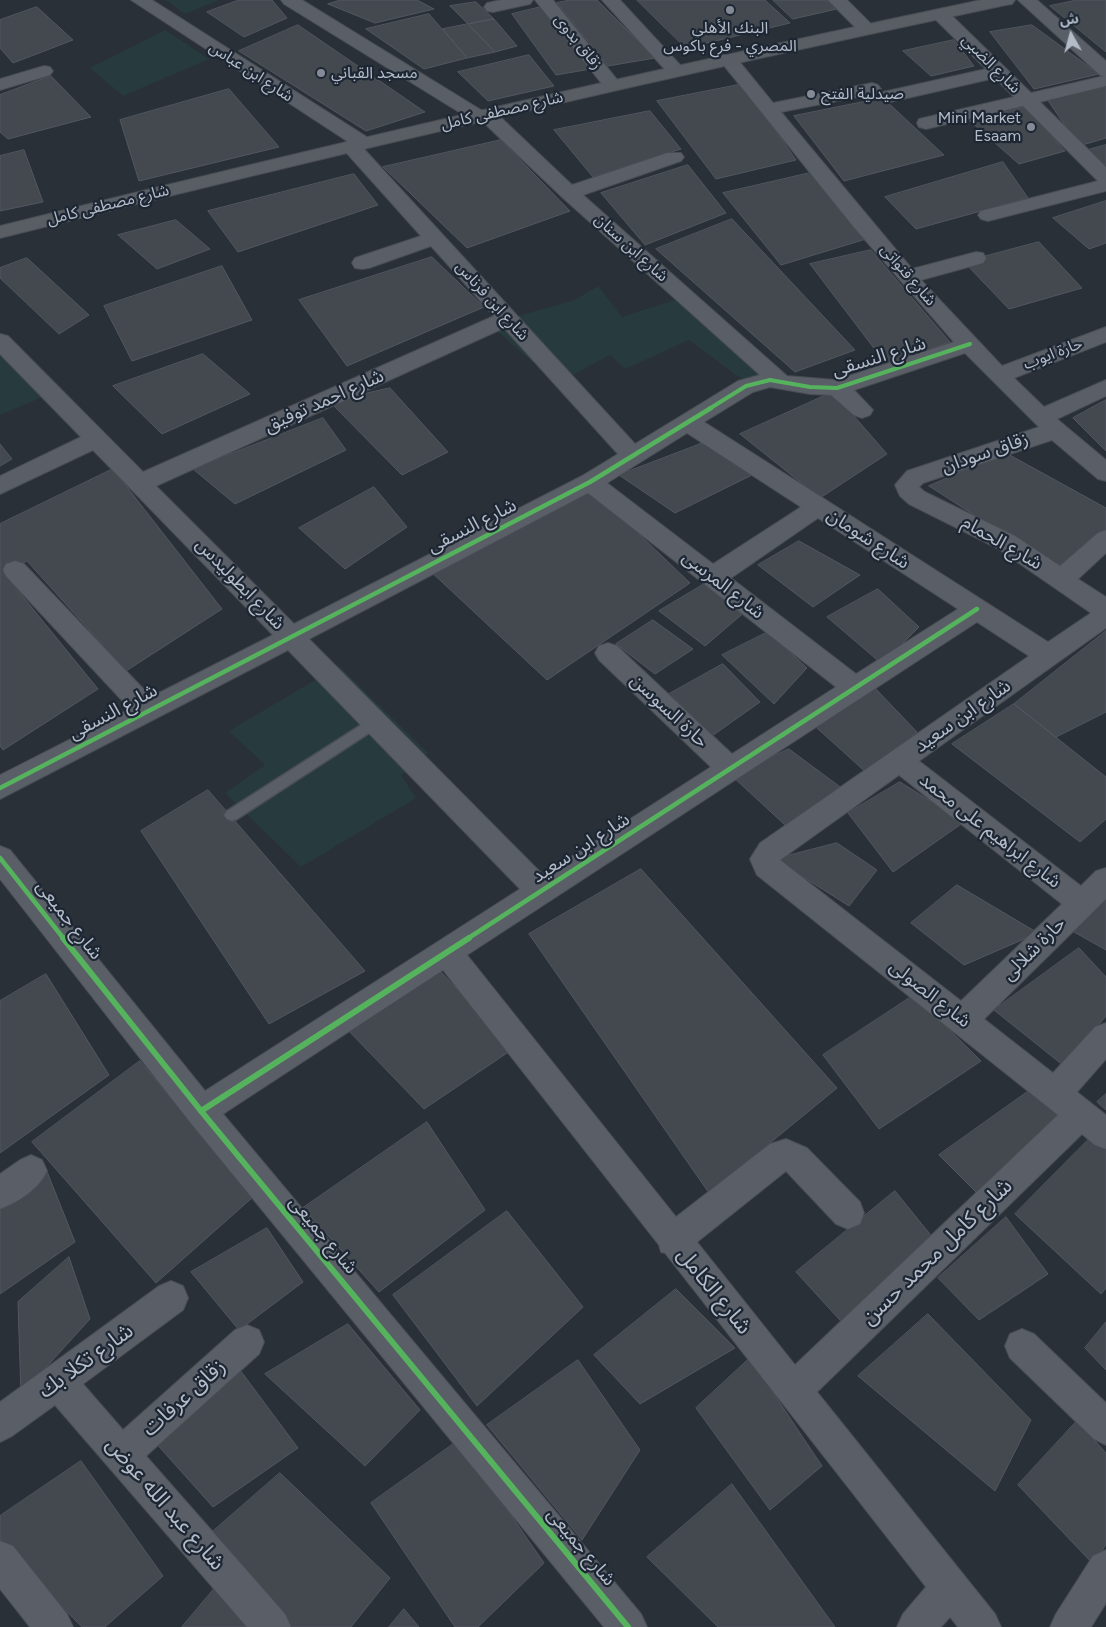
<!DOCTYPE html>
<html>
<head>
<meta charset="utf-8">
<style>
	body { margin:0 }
	#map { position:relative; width:1106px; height:1627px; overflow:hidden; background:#2a3038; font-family:Figtree,"Noto Sans Arabic",sans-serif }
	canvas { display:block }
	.north { position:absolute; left:1046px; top:10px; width:50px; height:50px; -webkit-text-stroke:4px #1d2633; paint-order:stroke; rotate:353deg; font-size:14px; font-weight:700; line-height:20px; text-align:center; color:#b4bcc9 }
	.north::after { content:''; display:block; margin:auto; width:18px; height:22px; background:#b4bcc9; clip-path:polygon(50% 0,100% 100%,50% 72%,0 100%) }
</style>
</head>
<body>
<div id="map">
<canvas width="1106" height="1627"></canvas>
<div class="north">ش</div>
</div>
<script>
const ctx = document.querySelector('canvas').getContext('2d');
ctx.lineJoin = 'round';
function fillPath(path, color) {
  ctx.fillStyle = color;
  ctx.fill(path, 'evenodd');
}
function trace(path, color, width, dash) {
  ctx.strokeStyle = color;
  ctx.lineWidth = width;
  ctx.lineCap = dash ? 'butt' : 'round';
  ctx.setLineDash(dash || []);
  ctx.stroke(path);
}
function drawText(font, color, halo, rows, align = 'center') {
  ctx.font = font + ' Figtree,"Noto Sans Arabic",sans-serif';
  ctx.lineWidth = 4.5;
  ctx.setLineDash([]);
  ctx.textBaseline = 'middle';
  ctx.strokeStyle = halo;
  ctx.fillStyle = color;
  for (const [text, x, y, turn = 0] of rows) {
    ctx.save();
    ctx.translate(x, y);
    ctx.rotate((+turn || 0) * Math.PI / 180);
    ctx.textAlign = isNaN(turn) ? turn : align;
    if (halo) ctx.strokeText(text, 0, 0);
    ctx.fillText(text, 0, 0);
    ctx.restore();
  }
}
fillPath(new Path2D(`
	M166,0h53l-34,14z
	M165,30l44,29 -86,37 -33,-28z
	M598,286l24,31 68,-22 79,76 -26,9 -54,-40 -64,29 -15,-14 -53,28 -68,-59 86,-24z
	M0,335l52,58 -52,22z
	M339,666l89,87 -27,22 15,23 -115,69 -76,-74 40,-28 -36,-34z`), '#273a3e');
const building = new Path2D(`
	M239,0h33l15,18 -43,19 -37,-25z
	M341,0h76l17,9 -59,14 -47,-19z
	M570,0h27l58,58 -47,8 -51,-63z
	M637,0h128l25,23 -104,25z
	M773,0h53l11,9 -44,10z
	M1077,0h29v52l-56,-46z
	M476,2l18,17 -26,5 -18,-18z
	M37,7l36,33 -60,23 -13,-15v-28z
	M541,7l50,62 -35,6 -44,-61z
	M429,14l38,44 -43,11 -58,-40z
	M494,19l23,27 -22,6 -27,-28z
	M468,24l27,28 -28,6 -24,-29z
	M298,25l127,87 -59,19 -127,-80z
	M1032,25l67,49 -65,15 -44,-57z
	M954,40l20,26 -43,10 -28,-25z
	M529,55l25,31 -66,15 -30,-29z
	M51,76l40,41 -83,22 -8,-7v-37z
	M743,84l53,76 -80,19 -59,-78z
	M1106,87v51l-27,8 -32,-47z
	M229,89l50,58 -140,34 -19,-61z
	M883,98l61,57 -100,26 -50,-65z
	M1026,107l39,44 -46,13 -49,-43z
	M650,111l31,38 -88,28 -39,-47z
	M501,140l69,71 -103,37 -84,-81z
	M1106,145v22l-22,-16z
	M24,150l19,52 -43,9v-55z
	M1003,162l25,36 -112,31 -31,-32z
	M688,165l38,48 -81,32 -44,-52z
	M810,173l56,66 -85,26 -58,-72z
	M354,174l24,31 -140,47 -30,-41z
	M1106,201v42l-17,6 -36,-31z
	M732,219l123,131 -60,22 -139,-123z
	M176,220l34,29 -53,20 -39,-34z
	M1039,242l43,46 -73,21 -45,-47z
	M871,250l79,92 -64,22 -76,-100z
	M432,257l52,50 -137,59 -48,-66z
	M27,258l62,57 -30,19 -59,-56v-10z
	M222,266l30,54 -120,41 -28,-55z
	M203,354l47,40 -88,40 -49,-48z
	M390,388l58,64 -46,23 -72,-73z
	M833,392l54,62 -67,44 -80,-64z
	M1106,400v51l-33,-33z
	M323,418l23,32 -111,54 -42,-35z
	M703,443l51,31 -79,39 -56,-38z
	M0,444l12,15 -12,7z
	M1006,453l100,55v21l-48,40 -129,-83z
	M113,469l109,140 -96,62 -99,-110 -24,11 95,117 -95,61 -3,-4v-222z
	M374,487l33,40 -62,42 -46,-41z
	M590,487l100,96 -143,97 -119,-111z
	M799,541l61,34 -47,32 -55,-42z
	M711,580l36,30 -42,36 -46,-35z
	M878,589l41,38 -37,37 -55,-47z
	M653,620l40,29 -38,25 -39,-30z
	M1106,631v81l-50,25 -42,-33z
	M768,632l39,36 -33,36 -52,-49z
	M723,664l37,38 -48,34 -52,-37z
	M875,688l42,44 -48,43 -52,-47z
	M1014,704l92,73v42l-26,23 -128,-98z
	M789,749l54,40 -58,36 -53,-49z
	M900,782l64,40 -71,50 -45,-59z
	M208,790l157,181 -96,53 -128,-193z
	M837,843l40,27 -28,36 -74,-47z
	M641,869l196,219 -128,105 -180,-259z
	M957,885l81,48 -74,32 -53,-42z
	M1106,901v49l-32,-18z
	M1079,948l27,29v39l-42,50 -70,-56z
	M441,972l72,77 -89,60 -80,-83z
	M46,974l63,101 -109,78v-152z
	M914,995l67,66 -102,68 -56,-74z
	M140,1061l113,136 -97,86 -124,-141z
	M1033,1088l39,33 -88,79 -45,-45z
	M1106,1094v16l-9,-8z
	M427,1122l58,88 -106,82 -76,-84z
	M1093,1135l13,11v142l-5,6 -86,-80z
	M44,1164l31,78 -75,52v-89z
	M895,1191l43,53 -89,86 -53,-58z
	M507,1211l76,96 -106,99 -84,-111z
	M1006,1217l42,57 -69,46 -41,-42z
	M267,1228l36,54 -64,48 -48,-58z
	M69,1257l21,62 -69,76 -3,-93z
	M676,1289l59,59 -95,56 -46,-49z
	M928,1314l103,106 -36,71 -137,-115z
	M1106,1322v48l-21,-22z
	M348,1324l72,86 -55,56 -100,-92z
	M750,1358l72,108 -52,44 -74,-102z
	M578,1360l62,90 -58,90 -95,-115z
	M237,1366l61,82 -85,59 -59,-66z
	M1077,1421l29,32v91l-12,21 -76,-80z
	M459,1440l85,123 -66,64h-23l-84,-124z
	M81,1461l82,115 -58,51h-23l-82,-84v-27z
	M280,1473l110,105 -39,49h-60l-81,-93z
	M732,1484l103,143h-117l-71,-70z
	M214,1589l38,38h-70z
	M404,1609l15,18h-30z`);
fillPath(building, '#444950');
trace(building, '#52575f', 1);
const lane = new Path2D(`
	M375,716l5,2 2,4 -2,4 -143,93 -5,2 -5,-2 -3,-4 3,-4z`);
const street = new Path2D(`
	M131,0h21l218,139 3,4 -3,4 -6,2 271,295 103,-63 22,-6 -198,-178 -80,-76 -10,-1 -188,-116 -3,-4h21l179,110h12l79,75 95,-32h14l3,4 -3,4 -98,34 204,181 49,4 118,-38 -101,-116 -131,-163 -3,-4 3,-4h12l39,48 99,-20 6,2 3,4 -3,4 -97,19 131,157 64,-17 7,1 3,5 -3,5 -62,17 81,86 104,-39v15l-92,36 30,29 62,-27v16l-49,23 49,41v21l-8,-2 -46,-39 -129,43 -4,4 6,5 90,44 45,30 38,-33 8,-3v23l-28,26 28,18v31l-187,133 162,125 15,-15 10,-3v31l-122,120 69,54 42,-46 11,-4v36l-29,33 29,23v34l-11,-4 -13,-11 -265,258 178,222 6,13h-43l-8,-10 -9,10h-44l6,-13 23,-27 -261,-334 -4,-1 -2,-7 -216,-275 -220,144 418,500 6,13h-43l-414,-505 -190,-243v-33l10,4 195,241 315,-202 -232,-239 -288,149v-24l130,-66 -124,-133 -3,-6 3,-6 9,-3 9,3 127,133 122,-62 -180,-185 -93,44v-18l81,-39 -81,-83v-20l8,2 135,136 351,-156 -63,-70 -62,22 -7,1 -7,-1 -3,-5 3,-5 66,-22 -77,-86 -3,-4 6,-5zM504,328l114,126 -36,22 -288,148 -138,-138zM965,353l74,74 -132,44 -12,14 5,11 9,8 88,44 94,65 -43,29 -344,-220 49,-30 17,-5 40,7 21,1 23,20 8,3 8,-3 3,-5 -19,-20zM687,433l114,74 -88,57 -106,-81zM588,493l248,194 -104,67 -115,-108 -9,-3 -9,3 -4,7 4,7 112,107 -168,108 -234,-236zM818,518l140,91 -102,65 -125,-96zM977,622l52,34 -269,187 -10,16 7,16 301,240 -263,250 -98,-123 89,-71 50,53 12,5 12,-5 4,-11 -4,-11 -53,-54 -21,-9 -16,5 -94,73 -209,-262zM899,775l163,129 -101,97 -181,-141z
	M501,0h32l-3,4 -37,8 -6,-1 -3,-4 3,-4z
	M535,0h18l65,81 3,4 -3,4h-12z
	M602,0h18l61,66 3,4 -3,4h-12z
	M828,0h19l29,29 -3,4h-12z
	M1018,0h19l69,61v25l-66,16 66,65v24l-118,30 -7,-2 -3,-4 3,-4 117,-30 -75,-75 -97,23 -7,-2 -2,-4 2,-4 95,-22 -19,-19 -105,24 -7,-2 -2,-4 2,-4 103,-23 -52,-51 -3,-4 3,-4h12l85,83 73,-17 -4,-1z
	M44,66l6,1 3,4 -3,4 -50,15v-11z
	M31,1155l11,5 5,11c-8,18 -29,31 -47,38v-35l20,-14z
	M171,1281l12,5 5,12 -5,12 -100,74 40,46 112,-100 12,-5 12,5 5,12 -5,12 -113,102 139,158 6,13h-44l-192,-222 -43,31 -12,6v-40l159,-116z
	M1022,1329l12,5 72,69v42l-12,-6 -84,-81 -5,-12 5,-12z
	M0,1541l13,5 54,68 6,13h-43l-30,-38z
	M1106,1550v53l-15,24h-41l6,-13 37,-58z`);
const secondary = new Path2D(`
	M981,0h34l-3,4 -6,1c-337,71 -672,149 -1006,233v-12c326,-81 653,-157 981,-226z`);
trace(lane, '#484c53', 3);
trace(street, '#484c53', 2);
trace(secondary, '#484c53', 2);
fillPath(lane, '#5a5e66');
fillPath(street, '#5a5e66');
fillPath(secondary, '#595d64');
trace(new Path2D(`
	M709,409l37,-23 24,-6 40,7 27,1 133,-44`), '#56b35d', 4);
trace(new Path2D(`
	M0,788l590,-306 121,-74
	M0,858l64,81
	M467,939l510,-330`), '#56b35d', 4.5);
trace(new Path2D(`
	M63,938l138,173 427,516
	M201,1111l268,-173`), '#56b35d', 6);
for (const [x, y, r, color] of [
	[730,10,5,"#848b96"],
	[321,73,5,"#848b96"],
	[811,94,5,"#848b96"],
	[1031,127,5,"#848b96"]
]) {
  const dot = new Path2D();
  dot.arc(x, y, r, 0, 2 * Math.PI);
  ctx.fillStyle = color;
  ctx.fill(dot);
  trace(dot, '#1d2633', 2);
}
drawText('16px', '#b4bcc9', '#1d2633', [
	["البنك الأهلي",730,28,"center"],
	["المصري - فرع باكوس",730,46,"center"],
	["مسجد القباني",331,73],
	["صيدلية الفتح",821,94],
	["Mini Market",1021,118,"right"],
	["Esaam",1021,136,"right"]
], 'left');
drawText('16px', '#b4bcc9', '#1d2633', [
	["زقاق بدوى",578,42,51],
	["شارع الضبي",991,64,45],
	["شارع ابن عباس",251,72,33],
	["شارع مصطفى كامل",502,111,-13],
	["شارع مصطفى كامل",108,205,-14],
	["شارع ابن سنان",631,248,42],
	["شارع قنواتى",908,275,49],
	["شارع ابن فرناس",492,301,48],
	["حارة ايوب",1053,354,-21]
]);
drawText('19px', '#b4bcc9', '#1d2633', [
	["شارع النسقى",879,357,-17],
	["شارع احمد توفيق",324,401,-24],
	["زقاق سودان",985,453,-19],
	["شارع النسقى",472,526,-27],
	["شارع شومان",868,539,33],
	["شارع الحمام",1002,543,30],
	["شارع ابطوليدس",240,584,46],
	["شارع المرسى",723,585,38],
	["حارة السوسن",669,711,43],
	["شارع النسقى",113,712,-28],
	["شارع ابن سعيد",963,716,-35],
	["شارع ابراهيم على محمد",990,831,38],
	["شارع ابن سعيد",581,848,-33],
	["شارع جميعى",69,920,52],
	["حارة شلالى",1034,949,-45],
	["شارع الصولى",930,994,38],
	["شارع جميعى",323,1235,50],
	["شارع جميعى",581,1547,50]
]);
drawText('22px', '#b4bcc9', '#1d2633', [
	["شارع كامل محمد حسن",937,1252,-44],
	["شارع الكامل",714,1291,51],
	["شارع تكلا بك",86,1361,-36],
	["زقاق عرفات",184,1398,-42],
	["شارع عبد الله عوض",165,1504,49]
]);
</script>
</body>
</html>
